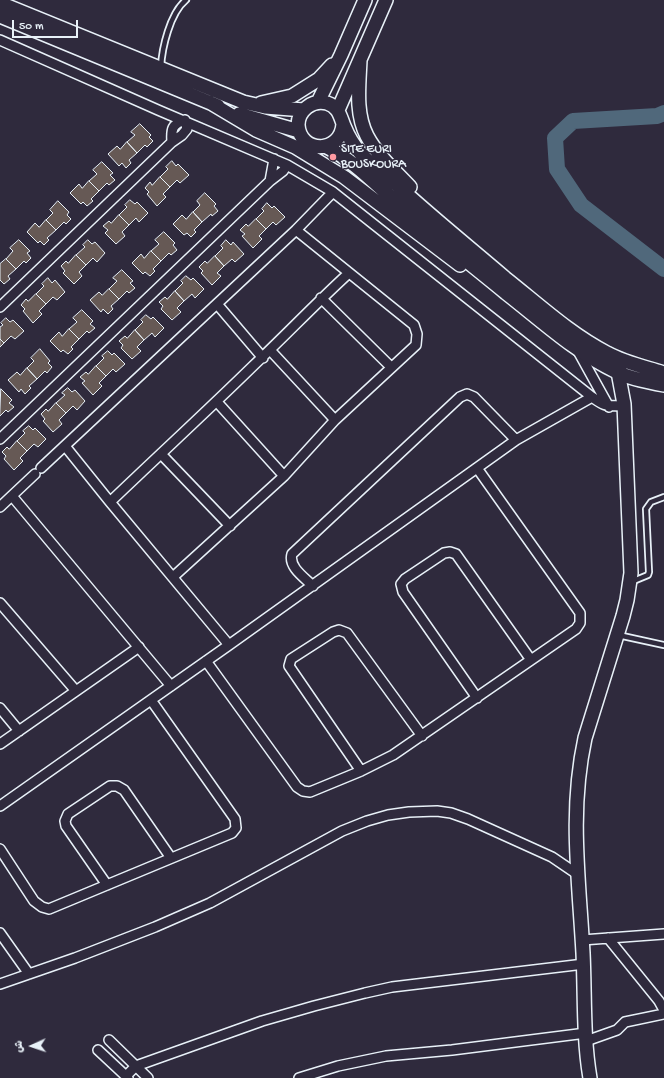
<!DOCTYPE html>
<html>
<head>
<meta charset="utf-8">
<style>
	body { margin:0 }
	#map { position:relative; width:664px; height:1078px; overflow:hidden; background:#2f2a3d; font-family:"Gochi Hand","Playpen Sans Arabic",sans-serif }
	canvas { display:block }
	.north { position:absolute; left:12px; top:1026px; width:40px; height:40px; -webkit-text-stroke:3px #2f2a3d; paint-order:stroke; rotate:267deg; font-size:11px; font-weight:700; line-height:16px; text-align:center; color:#e8f1f8 }
	.north::after { content:''; display:block; margin:auto; width:14px; height:18px; background:#e8f1f8; clip-path:polygon(50% 0,100% 100%,50% 72%,0 100%) }
	.scale { position:absolute; left:12px; top:20px; width:66px; height:18px; box-sizing:border-box; border:2px solid #e8f1f8; border-top:0; padding-left:5px; font-size:12px; line-height:14px; white-space:nowrap; color:#e8f1f8; -webkit-text-stroke:3px #2f2a3d; paint-order:stroke }
</style>
</head>
<body>
<div id="map">
<canvas width="664" height="1078"></canvas>
<div class="north">ش</div>
<div class="scale">50 m</div>
</div>
<script>
const ctx = document.querySelector('canvas').getContext('2d');
ctx.lineJoin = 'round';
function trace(path, color, width, dash) {
  ctx.strokeStyle = color;
  ctx.lineWidth = width;
  ctx.lineCap = dash ? 'butt' : 'round';
  ctx.setLineDash(dash || []);
  ctx.stroke(path);
}
function fillPath(path, color) {
  ctx.fillStyle = color;
  ctx.fill(path, 'evenodd');
}
function drawText(font, color, halo, rows, align = 'center') {
  ctx.font = font + ' "Gochi Hand",sans-serif';
  ctx.lineWidth = 3;
  ctx.setLineDash([]);
  ctx.textBaseline = 'middle';
  ctx.strokeStyle = halo;
  ctx.fillStyle = color;
  for (const [text, x, y, turn = 0] of rows) {
    ctx.save();
    ctx.translate(x, y);
    ctx.rotate((+turn || 0) * Math.PI / 180);
    ctx.textAlign = isNaN(turn) ? turn : align;
    if (halo) ctx.strokeText(text, 0, 0);
    ctx.fillText(text, 0, 0);
    ctx.restore();
  }
}
trace(new Path2D(`
	M664,113l-7,3 -84,5 -18,17 2,31 24,36 83,64`), '#50687b', 16);
const building = new Path2D(`
	M140,124l11,11 -2,2 4,4 -6,6 -2,-2 -8,8 -10,-11 8,-7 -4,-3z
	M127,142l10,11 -8,7 2,3 -5,5 -4,-5 -3,3 -11,-12 9,-8 3,3z
	M172,161l4,5 2,-2 11,11 -9,8 -3,-3 -7,7 -10,-10 8,-8 -2,-2z
	M102,162l11,11 -3,2 5,5 -6,5 -2,-2 -8,8 -10,-10 8,-7 -4,-4z
	M160,177l10,10 -7,7 3,3 -9,9 -10,-12 2,-2 -4,-4 5,-6 2,3z
	M89,181l10,10 -8,8 2,2 -6,5 -4,-4 -2,2 -11,-11 9,-9 3,4z
	M205,193l11,11 -2,2 4,5 -6,5 -1,-2 -9,8 -9,-10 7,-7 -3,-4z
	M130,200l5,4 2,-2 11,11 -9,9 -3,-4 -7,7 -10,-10 8,-8 -2,-2z
	M58,201l11,11 -2,3 4,4 -5,5 -2,-2 -8,8 -10,-10 7,-7 -3,-3z
	M267,203l5,5 2,-2 11,11 -9,8 -3,-3 -7,7 -10,-10 8,-8 -2,-2z
	M193,212l9,10 -8,8 2,2 -5,5 -4,-4 -3,2 -11,-11 9,-9 4,4z
	M119,215l10,10 -7,7 3,4 -9,8 -11,-11 3,-3 -5,-4 6,-5 2,2z
	M256,219l10,10 -7,7 3,3 -9,9 -11,-12 3,-2 -5,-4 6,-6 2,2z
	M46,220l10,10 -9,8 2,2 -5,5 -4,-4 -2,2 -11,-11 8,-9 4,4z
	M164,232l11,11 -2,2 4,5 -6,5 -2,-2 -8,8 -10,-10 8,-7 -4,-4z
	M19,240l11,11 -3,2 4,5 -5,5 -2,-2 -8,8 -10,-10 7,-8 -3,-3z
	M88,240l4,4 3,-2 10,11 -8,9 -4,-4 -7,7 -10,-10 9,-8 -2,-2z
	M226,240l5,5 2,-3 11,12 -9,8 -3,-3 -8,7 -9,-10 8,-8 -2,-2z
	M151,251l10,10 -8,8 2,2 -5,5 -5,-4 -2,2 -11,-11 9,-9 3,4z
	M76,255l10,10 -7,7 3,4 -8,8 -11,-11 2,-2 -4,-5 5,-5 2,2z
	M215,256l9,10 -7,7 4,3 -9,9 -11,-12 2,-2 -4,-4 6,-6 2,2z
	M6,259l10,10 -8,7 2,3 -6,5 -4,-4v-16z
	M122,270l11,11 -3,2 5,5 -6,5 -2,-2 -8,8 -10,-10 8,-8 -4,-3z
	M186,276l5,4 2,-2 11,11 -9,9 -3,-4 -8,7 -9,-10 8,-8 -2,-2z
	M48,278l4,5 3,-3 10,12 -8,8 -4,-3 -7,7 -10,-10 8,-8 -2,-2z
	M109,289l10,10 -8,7 2,3 -5,5 -5,-5 -2,3 -11,-12 9,-8 3,3z
	M175,291l9,10 -7,7 4,4 -9,8 -11,-11 2,-3 -4,-4 6,-5 2,2z
	M36,294l10,10 -7,7 3,3 -9,9 -10,-12 2,-2 -4,-4 5,-6 2,2z
	M82,310l11,11 -3,3 5,4 -6,5 -2,-2 -8,8 -10,-10 8,-7 -4,-4z
	M146,315l5,4 2,-2 11,11 -9,9 -3,-4 -8,7 -9,-10 8,-8 -2,-2z
	M6,318l4,4 3,-2 11,11 -9,8 -4,-3 -7,7 -4,-4v-12l3,-2 -2,-2z
	M69,329l10,10 -8,8 2,2 -5,5 -5,-4 -2,2 -11,-11 9,-9 3,4z
	M135,330l9,10 -7,7 4,4 -9,8 -11,-11 2,-3 -4,-4 6,-5 2,2z
	M0,339l4,4 -4,4z
	M40,349l10,12 -2,2 4,4 -5,6 -2,-2 -8,8 -10,-11 7,-7 -3,-3z
	M108,351l4,4 2,-2 11,11 -9,8 -3,-3 -7,7 -10,-10 8,-8 -2,-2z
	M96,366l10,10 -7,7 3,3 -9,9 -11,-12 3,-2 -5,-4 6,-5 2,2z
	M27,368l10,11 -8,7 2,2 -6,6 -4,-5 -2,3 -11,-12 9,-8 3,3z
	M68,388l4,4 3,-2 10,11 -8,9 -4,-4 -7,7 -10,-10 9,-8 -3,-2z
	M1,389l11,11 -3,3 5,4 -6,5 -2,-2 -6,6z
	M56,403l10,10 -7,7 3,4 -9,8 -10,-11 2,-2 -4,-5 5,-5 2,2z
	M29,426l4,4 2,-2 11,11 -8,8 -4,-3 -7,7 -10,-10 8,-8 -2,-2z
	M17,441l10,10 -7,7 3,3 -9,9 -10,-11 2,-3 -4,-4 5,-5 2,2z`);
fillPath(building, '#665955');
trace(building, '#e8f1f8', 1);
const lane = new Path2D(`
	M161,67c1,-19 9,-54 25,-67
	M631,582l17,-7 1,-3 -3,-63 5,-7 13,-5
	M618,635l46,10`);
const street = new Path2D(`
	M0,40l158,70 129,55 46,27 259,205c15,11 14,8 32,9
	M172,142c-1,-13 0,-18 13,-22
	M270,181l4,-22
	M321,298l70,69
	M217,304l46,54
	M0,307l172,-165 10,-7 5,-6 -2,-9
	M270,350l65,70
	M578,351l31,56
	M217,402l67,74
	M0,439l270,-258 13,-10 4,-6
	M65,446l45,56 119,143
	M161,454l69,72
	M41,468l255,-238 37,-38
	M12,496l159,190
	M110,502c47,-45 96,-90 143,-136 33,-31 63,-63 96,-93
	M0,507l35,-33
	M173,577l111,-101 51,-56 81,-75 1,-11 -3,-9 -118,-95
	M313,586c-8,-8 -25,-19 -21,-32l168,-157 7,-3 7,3 42,43
	M0,603l76,88
	M206,661l91,126 6,4 7,1 51,-21 32,-16 183,-126 4,-6v-10l-103,-145
	M477,698l-74,-106 -2,-8 4,-5 39,-26 6,-1 6,2 75,106
	M0,708l19,23
	M0,744l139,-97
	M361,771l-72,-105 2,-7 42,-27 6,-2 8,3 75,103
	M0,806l229,-161 287,-205 76,-43
	M0,849l34,52 8,6 7,2 183,-76 4,-5 -1,-9 -84,-119
	M107,885l-41,-59 -1,-5 3,-7 42,-28h7l7,4 47,68
	M0,933l29,41
	M608,938l51,63 5,9
	M582,940l82,-6
	M0,984l75,-26 80,-31 55,-24 132,-72 25,-10 21,-6 21,-3 28,-1 14,2 17,6 84,38 25,17
	M109,1040l39,38
	M586,1041l31,-11 8,-8 39,-8
	M98,1050l30,28
	M126,1076l10,-10 126,-45 52,-15 51,-13 27,-6 192,-23
	M299,1078l39,-12 48,-10 66,-6 134,-17`);
const secondary = new Path2D(`
	M0,3l243,99 22,5 39,3
	M0,16l218,90
	M360,60c-1,25 -5,53 7,76 10,19 28,35 43,51
	M209,102l47,28 39,17 49,30 116,88
	M318,102l23,-47 24,-55
	M261,103l31,-7 27,-17 13,-14
	M338,110l48,-110
	M239,114l60,17
	M343,124c-2,30 -43,30 -45,1 0,-14 14,-26 29,-22 12,4 13,13 17,23 4,10 10,20 17,28 12,12 26,22 39,34 34,31 70,60 105,90 33,26 65,56 102,75 18,10 38,14 57,20
	M325,146c30,15 53,41 78,62 34,30 69,57 103,85 36,28 70,60 111,79 15,7 31,10 47,13
	M590,1078c-7,-41 -5,-83 -7,-125 -4,-74 -14,-141 2,-215l38,-122 4,-16 4,-27 -7,-169 -6,-32 4,-12`);
trace(lane, '#e8f1f8', 8);
trace(street, '#e8f1f8', 12);
trace(secondary, '#e8f1f8', 16);
trace(lane, '#2f2a3d', 4.5);
trace(street, '#2f2a3d', 9);
trace(secondary, '#2f2a3d', 13);
for (const [x, y, r, color] of [
	[333,157,4,"#ff9aa2"]
]) {
  const dot = new Path2D();
  dot.arc(x, y, r, 0, 2 * Math.PI);
  ctx.fillStyle = color;
  ctx.fill(dot);
  trace(dot, '#2f2a3d', 1.5);
}
drawText('13px', '#e8f1f8', '#2f2a3d', [
	["SITE EURI",341,150],
	["BOUSKOURA",341,165]
], 'left');
</script>
</body>
</html>
